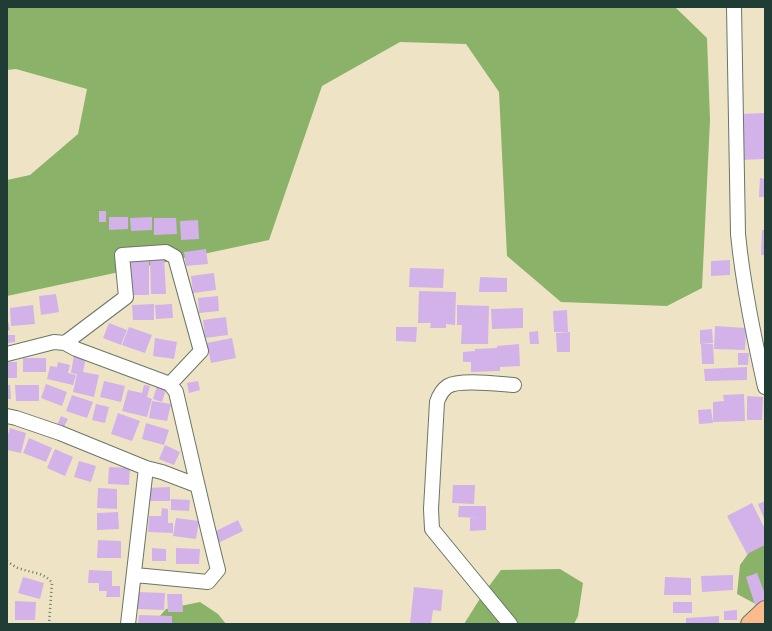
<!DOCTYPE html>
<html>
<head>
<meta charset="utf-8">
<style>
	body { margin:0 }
	#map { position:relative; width:772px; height:631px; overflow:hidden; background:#eee4c5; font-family:"Architects Daughter",sans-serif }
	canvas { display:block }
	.frame { position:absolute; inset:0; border:8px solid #1f3d34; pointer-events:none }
</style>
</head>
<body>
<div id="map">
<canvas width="772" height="631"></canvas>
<div class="frame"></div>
</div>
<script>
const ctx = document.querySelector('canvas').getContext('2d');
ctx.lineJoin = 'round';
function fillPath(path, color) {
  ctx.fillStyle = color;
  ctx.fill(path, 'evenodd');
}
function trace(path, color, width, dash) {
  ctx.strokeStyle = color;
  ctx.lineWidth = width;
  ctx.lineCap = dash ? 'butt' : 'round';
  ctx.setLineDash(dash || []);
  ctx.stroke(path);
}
fillPath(new Path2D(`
	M7,7h668l32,31 3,82 -8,168 -35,18 -106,-4 -54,-46 -8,-164 -33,-48 -66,-2 -78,44 -53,154 -262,56v-116l23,-5 48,-41 9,-45 -71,-20 -9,1z
	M765,530v79l-28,-15 3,-29z
	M560,569l23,14 -5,33 -4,8h-110l17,-27 20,-27z
	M200,602l18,12 8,10h-73l13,-15z`), '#8ab268');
fillPath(new Path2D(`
	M765,113v46l-24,1 -1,-46z
	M760,178l5,1v18h-6z
	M99,211h7v11h-7z
	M109,217h19v12l-19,1z
	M152,217v13l-21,1 -1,-13z
	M154,218h22l1,16 -23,1z
	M198,220l1,19 -18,1 -1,-19z
	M762,230h3v25h-4z
	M206,249l2,15 -22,2 -2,-14z
	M150,257h14l2,37h-15z
	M129,258h20v37h-19z
	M730,260v15l-19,1v-15z
	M410,268l34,1 -1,19 -34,-1z
	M214,273l2,17 -23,3 -2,-17z
	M480,277l27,1v14h-28z
	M419,291l37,1 -1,33 -9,-1v4h-16l1,-5h-13z
	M56,294l3,18 -18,3 -2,-19z
	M218,296l1,15 -20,2 -1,-15z
	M154,304v16h-21l-1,-15z
	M172,304l1,14 -17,1 -1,-14z
	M33,305l2,19 -24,2 -1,-18z
	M457,305l32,1 -1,38h-27l1,-19h-5z
	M523,308v20l-31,1 -1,-20z
	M567,310l1,22h-14l-1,-21z
	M7,317l3,13 -3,1z
	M226,317l2,18 -23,3 -2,-18z
	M109,323l18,7 -6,15 -18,-7z
	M715,326l31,2 -1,22 -31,-1z
	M129,327l23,8 -7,18 -23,-8z
	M396,327h21l-1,15 -20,-1z
	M712,329l1,14 -13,1v-14z
	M538,331l1,13h-9l-1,-12z
	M570,332v20h-13l-1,-19z
	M7,335h8v7l-8,1z
	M155,338l22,4 -3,17 -21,-3z
	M232,338l4,20 -25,5 -4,-20z
	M519,344l1,22 -20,1v4l-29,1v-10h-8v-10l12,-1v-2l22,-1v-2z
	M701,344h12l1,20h-12z
	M738,353h11l-1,12h-10z
	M74,355l12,2 -3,15 16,3 -5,22 -21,-5 4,-18 -6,-1z
	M23,358h23v14h-23z
	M7,362h10v16h-10z
	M58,362l12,3 -2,8 8,2 -3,10 -26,-6 3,-13 7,1z
	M747,367v13l-42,1 -1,-12z
	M104,381l21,5 -4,16 -21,-5z
	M198,381l2,9 -11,3 -2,-10z
	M46,384l21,8 -5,14 -21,-8z
	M7,385h3l1,14h-4z
	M15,385h24v16h-23z
	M144,385l6,1 -3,11 5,2 -5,18 -25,-6 6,-21 14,3z
	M157,386l9,3 -4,13 -9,-3z
	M744,394l1,27 -32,1v-20l11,-1 -1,-6z
	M72,395l21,7 -6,16 -21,-7z
	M747,396l16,1 -1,23h-15z
	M152,401l19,3 -4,17 -18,-3z
	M96,404l13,3 -4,16 -13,-3z
	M711,409l2,14 -14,1 -1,-14z
	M118,413l22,8 -8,20 -21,-7z
	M61,416l7,3 -4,8 -7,-2z
	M146,423l23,7 -5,15 -22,-6z
	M10,428l16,5 -5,20 -14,-3v-12z
	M29,438l23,10 -6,14 -23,-9z
	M165,445l15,7 -6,13 -15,-6z
	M55,449l18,8 -8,19 -18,-8z
	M79,461l17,5 -5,16 -17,-5z
	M109,467l21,1 -1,17 -21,-1z
	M453,485h22l-1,19 -22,-1z
	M170,487v14h-22v-13z
	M98,488l19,1v20l-20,-1z
	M171,499l19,1 -1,11 -18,-1z
	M765,501v20l-7,-17z
	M752,503l13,26v16l-18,9 -20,-38z
	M459,506h27v24l-16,1v-13h9l-21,-1z
	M162,508l6,1v7h-7z
	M118,512l1,17 -22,1v-17z
	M149,516h19v7h5v10l-25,-1z
	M176,518l23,3 -3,18 -23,-3z
	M238,520l5,11 -27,13 -6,-10z
	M98,540l23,1v17h-24z
	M152,548l14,1v12h-14z
	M176,548l24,1 -1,15h-23z
	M89,570l23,1v15h8v11h-14l1,-6h-8v-8h-11z
	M757,573l8,21v7l-10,4 -9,-28z
	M733,575v15l-31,2 -1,-16z
	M23,577l21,6 -4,16 -22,-6z
	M665,577l26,1v17h-27z
	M414,587l29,3 -2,21 -8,-1 -2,14h-21z
	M136,592l29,1 -1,17 -28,-1z
	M167,594h15l1,18h-15z
	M15,601l21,1 -1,18h-20z
	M673,602h19v11h-19z
	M737,610v10h-13v-9z
	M139,615l33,1v8h-34z
	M719,616v8h-33v-6z`), '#d3b1e9');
const minor = new Path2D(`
	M734,7l4,227c5,51 16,103 27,153
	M65,343l61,-46 -4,-42 44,-3 9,5 26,94 -31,33
	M7,354l47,-12 11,1 11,6 94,35 6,8c14,60 27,119 42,178l-10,12 -73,-7
	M7,416l9,2 44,15 86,35 16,4 34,13
	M128,624l18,-156
	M510,624l-78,-95 -1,-20 6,-107c2,-6 5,-12 11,-16 12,-7 51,-2 66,-1`);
const major = new Path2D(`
	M750,624l15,-14`);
trace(minor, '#677767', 16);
trace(major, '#677767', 20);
trace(new Path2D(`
	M7,561c4,3 9,7 14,8 11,4 23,3 31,14l-3,41`), '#677767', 2.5, [1, 3]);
trace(minor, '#fff', 14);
trace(major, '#fbbb8d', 18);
</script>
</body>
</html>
